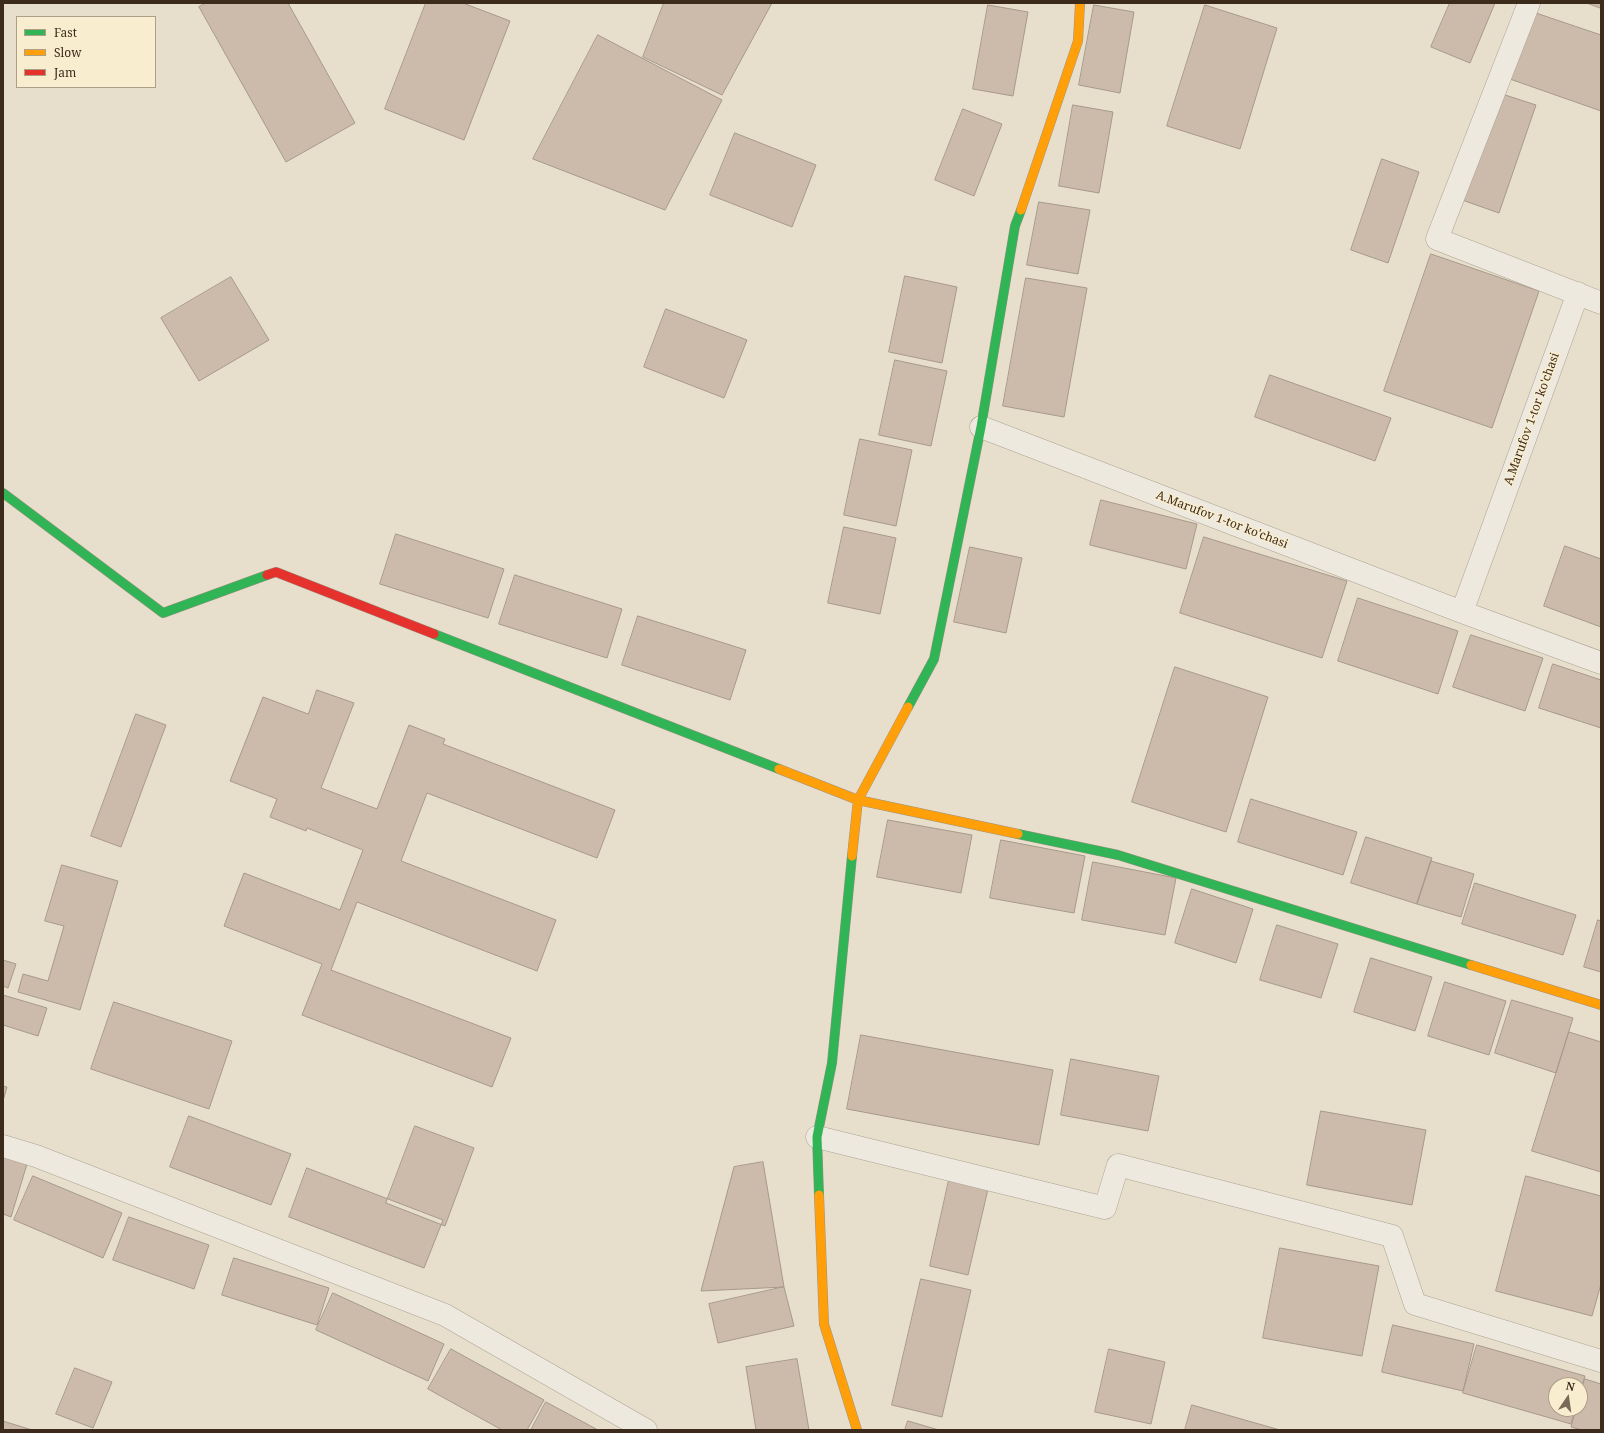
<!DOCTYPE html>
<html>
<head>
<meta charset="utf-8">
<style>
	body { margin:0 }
	#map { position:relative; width:1604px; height:1433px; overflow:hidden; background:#e7decb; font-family:"Noto Serif",serif }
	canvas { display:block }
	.frame { position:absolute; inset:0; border:4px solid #3c2a1b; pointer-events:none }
	.legend { position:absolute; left:16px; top:16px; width:140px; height:72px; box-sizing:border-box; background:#f9edd0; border:1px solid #ad9f88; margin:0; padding:5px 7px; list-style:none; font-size:12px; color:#3c2a1b }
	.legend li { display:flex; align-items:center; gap:8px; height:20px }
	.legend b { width:20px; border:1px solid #ad9f88 }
	.north { position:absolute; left:1548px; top:1377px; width:40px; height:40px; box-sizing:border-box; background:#f9edd0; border:1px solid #ad9f88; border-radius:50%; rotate:13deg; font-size:11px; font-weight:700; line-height:16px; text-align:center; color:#3c2a1b }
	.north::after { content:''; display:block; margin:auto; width:14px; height:18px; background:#786959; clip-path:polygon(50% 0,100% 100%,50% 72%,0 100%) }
</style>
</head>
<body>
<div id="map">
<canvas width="1604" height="1433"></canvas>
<div class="frame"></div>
<ul class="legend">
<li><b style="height:5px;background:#30b455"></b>Fast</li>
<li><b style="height:5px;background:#ff9f0a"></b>Slow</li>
<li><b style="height:5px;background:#e5322d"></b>Jam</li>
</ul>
<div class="north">N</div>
</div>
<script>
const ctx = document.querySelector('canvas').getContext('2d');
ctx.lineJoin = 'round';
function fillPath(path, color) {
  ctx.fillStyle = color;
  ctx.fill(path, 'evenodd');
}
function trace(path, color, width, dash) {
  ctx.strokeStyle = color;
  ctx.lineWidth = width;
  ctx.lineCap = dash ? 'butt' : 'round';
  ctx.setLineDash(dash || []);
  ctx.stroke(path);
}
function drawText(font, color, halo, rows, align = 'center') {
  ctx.font = font + ' "Noto Serif",serif';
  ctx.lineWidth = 3;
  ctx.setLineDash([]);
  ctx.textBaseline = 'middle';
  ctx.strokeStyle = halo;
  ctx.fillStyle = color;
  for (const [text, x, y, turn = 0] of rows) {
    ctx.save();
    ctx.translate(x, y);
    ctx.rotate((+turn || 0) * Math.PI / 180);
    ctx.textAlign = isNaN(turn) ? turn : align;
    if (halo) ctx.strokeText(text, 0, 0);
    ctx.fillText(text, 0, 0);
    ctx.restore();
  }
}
const building = new Path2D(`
	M206,3h82l67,120 -69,39 -87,-155z
	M426,3h37l47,18 -46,119 -79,-31z
	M664,3h108l-50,92 -79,-38z
	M1450,3h45l-25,60 -39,-16z
	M1587,3h14v5z
	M988,5l40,7 -15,84 -40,-7z
	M1094,5l40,7 -14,81 -41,-8z
	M1205,5l72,23 -37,121 -73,-23z
	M1530,11l71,24v76l-94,-33z
	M598,35l124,65 -57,110 -132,-51z
	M1499,93l37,12 -37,108 -37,-13z
	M1073,105l40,7 -14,81 -40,-7z
	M963,109l39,15 -28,72 -39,-16z
	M735,133l81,32 -24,62 -82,-32z
	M1382,159l37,13 -31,91 -37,-13z
	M1039,202l51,8 -12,64 -51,-9z
	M1431,254l108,37 -47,137 -108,-37z
	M905,276l52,11 -15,76 -53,-11z
	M231,277l38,63 -70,41 -38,-63z
	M1026,278l61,10 -23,129 -61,-11z
	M666,309l81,31 -23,58 -80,-31z
	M895,360l52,11 -16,75 -52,-11z
	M1270,375l121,43 -16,43 -120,-44z
	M860,439l52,11 -16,76 -52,-11z
	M1101,500l96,24 -11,45 -96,-24z
	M844,527l52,11 -16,76 -52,-11z
	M396,534l108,35 -16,49 -108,-34z
	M1204,537l143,44 -25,77 -142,-45z
	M1565,546l36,13v68l-57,-21z
	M970,547l52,11 -16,75 -52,-11z
	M515,575l107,34 -15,49 -108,-34z
	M1358,598l100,33 -20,63 -100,-33z
	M638,616l108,34 -16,50 -108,-35z
	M1471,635l72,23 -18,53 -72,-24z
	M1553,664l48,16v48l-62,-20z
	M1175,667l93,30 -42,135 -94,-30z
	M317,690l37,13 -33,85 56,21 32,-84 36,14 -2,5 172,66 -18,48 -170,-65 -26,68 155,59 -19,51 -180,-69 -26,68 180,68 -19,49 -190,-72 20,-51 -98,-38 20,-53 96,37 23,-60 -56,-22 -1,3 -36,-14 7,-18 -47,-18 33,-84 45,17z
	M136,714l30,11 -45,122 -30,-11z
	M1251,799l106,33 -14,43 -105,-33z
	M888,820l84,15 -11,58 -84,-16z
	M1366,837l66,21 -15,46 -66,-21z
	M1001,840l84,16 -11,57 -84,-15z
	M1431,861l43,13 -13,43 -44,-13z
	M1093,862l83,16 -11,57 -83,-15z
	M62,865l56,16 -38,129 -62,-18 5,-18 25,7 16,-55 -19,-5z
	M1475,883l101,32 -13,40 -101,-31z
	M1192,889l61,20 -17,54 -61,-20z
	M1598,920l3,1v51l-17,-5z
	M1277,925l61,19 -17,54 -61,-18z
	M1371,958l61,19 -17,54 -61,-19z
	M3,960l13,4 -8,24 -5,-2z
	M1445,982l61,19 -17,54 -61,-19z
	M3,995l44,13 -9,28 -35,-11z
	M1512,1000l61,18 -17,55 -61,-20z
	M114,1002l118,39 -23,68 -118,-40z
	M1569,1032l32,10v130l-69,-21z
	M861,1035l192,35 -14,75 -192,-36z
	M1071,1059l88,17 -11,55 -87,-16z
	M3,1086l4,1 -4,14z
	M1321,1111l105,19 -14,75 -105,-20z
	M189,1116l102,38 -20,51 -101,-38z
	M415,1126l59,22 -29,78 -59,-23z
	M3,1157l24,7 -16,53 -8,-3z
	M763,1162l21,125 -83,4 33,-124z
	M307,1168l136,52 -19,48 -135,-51z
	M33,1176l89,37 -19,45 -89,-38z
	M1526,1176l75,20v88l-9,32 -96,-25z
	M949,1180l39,9 -20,86 -38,-9z
	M129,1217l80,28 -15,44 -81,-29z
	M1280,1248l99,18 -17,90 -99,-18z
	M234,1258l95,30 -12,37 -95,-30z
	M921,1279l50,11 -29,127 -50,-12z
	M784,1287l10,39 -76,17 -9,-39z
	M333,1293l111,51 -16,37 -112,-51z
	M1393,1325l81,19 -11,47 -81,-19z
	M1477,1345l108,31 -5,16v-7h-24v24h19l-4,15 -108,-31z
	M451,1349l93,51 -17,30h-25l-74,-41z
	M1109,1349l56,13 -14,62 -56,-12z
	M797,1359l12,71h-53l-10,-63z
	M75,1368l37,14 -19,46 -37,-14z
	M1585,1379l16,5v46h-19l-11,-3 5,-18h4v-14z
	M546,1402l52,28h-67z
	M1192,1405l88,25h-95z
	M3,1421l29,9h-29z
	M908,1421l31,9h-34z`);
fillPath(building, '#ccbbab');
trace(building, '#a7998a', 1);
const street = new Path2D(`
	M1529,3l-92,236 164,64
	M981,427l481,185 139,51
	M1462,612l116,-319
	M817,1137l288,71 13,-43 274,71 23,68 186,57
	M3,1146l33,10 409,159 201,115`);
const fast = new Path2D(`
	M3,493l160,120 104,-38
	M434,634l345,135
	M908,707l26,-48 47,-232 34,-201 6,-16
	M1018,834l100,21 353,110
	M819,1195l-2,-58 15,-74 20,-207`);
const slow = new Path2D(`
	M1021,210l57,-169 2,-38
	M779,769l79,31 160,34
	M852,856l6,-56 50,-93
	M1471,965l130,40
	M819,1195l5,129 33,106`);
const jam = new Path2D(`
	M267,575l9,-3 158,62`);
trace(street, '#aca395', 23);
trace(fast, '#9c9284', 10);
trace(slow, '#9c9284', 10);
trace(jam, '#9c9284', 10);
trace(street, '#eee9de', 22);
trace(fast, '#30b455', 9);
trace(slow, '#ff9f0a', 9);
trace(jam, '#e5322d', 9);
drawText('12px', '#3c2a1b', '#f9edd0', [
	["A.Marufov 1-tor ko'chasi",1532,419,-70],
	["A.Marufov 1-tor ko'chasi",1222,520,21]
]);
</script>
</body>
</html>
